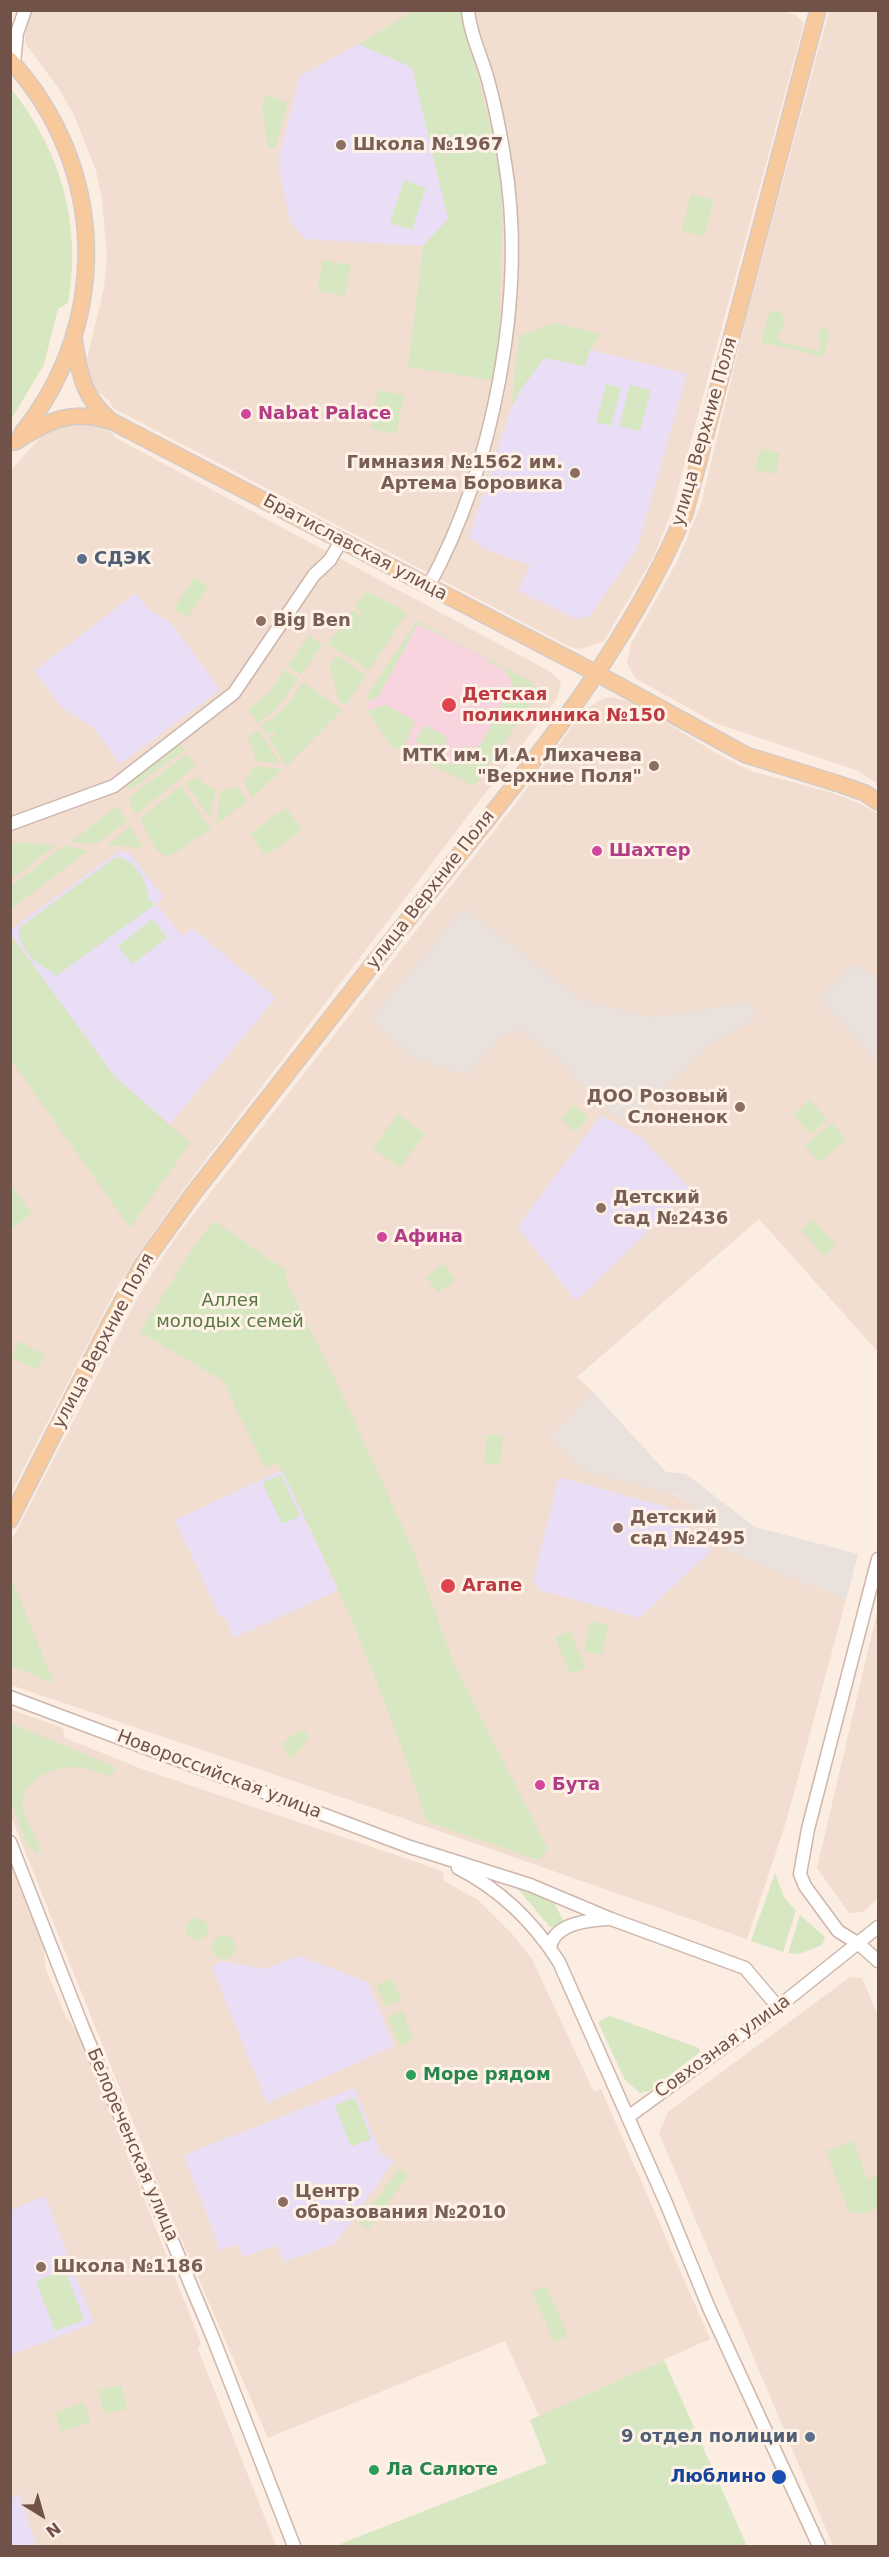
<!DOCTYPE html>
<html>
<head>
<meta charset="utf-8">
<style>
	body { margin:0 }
	#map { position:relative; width:889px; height:2557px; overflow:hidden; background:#fbede1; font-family:"DejaVu Sans",sans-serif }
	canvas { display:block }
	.frame { position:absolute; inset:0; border:12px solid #715249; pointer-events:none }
	.north { position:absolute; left:12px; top:2485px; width:60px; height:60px; -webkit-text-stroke:4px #fef2e7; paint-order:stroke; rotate:143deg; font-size:16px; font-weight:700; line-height:24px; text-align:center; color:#715249 }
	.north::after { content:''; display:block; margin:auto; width:21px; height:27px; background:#715249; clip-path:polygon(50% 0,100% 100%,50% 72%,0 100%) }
</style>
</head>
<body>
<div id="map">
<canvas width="889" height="2557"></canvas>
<div class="frame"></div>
<div class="north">N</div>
</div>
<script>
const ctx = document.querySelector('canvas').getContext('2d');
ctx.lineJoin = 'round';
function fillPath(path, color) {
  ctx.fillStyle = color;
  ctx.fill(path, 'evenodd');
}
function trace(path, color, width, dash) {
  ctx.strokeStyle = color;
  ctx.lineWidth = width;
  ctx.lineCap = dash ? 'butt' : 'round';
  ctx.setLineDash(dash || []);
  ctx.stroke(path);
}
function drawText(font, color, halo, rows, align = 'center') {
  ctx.font = font + ' "DejaVu Sans",sans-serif';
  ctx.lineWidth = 6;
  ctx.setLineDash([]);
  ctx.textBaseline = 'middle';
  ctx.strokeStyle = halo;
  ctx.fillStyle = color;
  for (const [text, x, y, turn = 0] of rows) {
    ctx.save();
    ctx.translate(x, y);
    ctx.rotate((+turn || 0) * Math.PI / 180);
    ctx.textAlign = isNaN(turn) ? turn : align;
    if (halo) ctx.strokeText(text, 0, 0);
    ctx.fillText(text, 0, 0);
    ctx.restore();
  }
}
fillPath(new Path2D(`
	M32,10h743l19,4 10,9 -132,488 -18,45 -50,85 -24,8 -10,-2 -457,-239 -3,-7 -13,-10 -7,-13 -3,-19 17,-71 3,-29 -5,-60 -6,-28 -22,-56 -15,-26 -34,-46 1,-13z
	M829,11h49v773l-22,-14 -141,-47 -80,-45 -8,-15 4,-19 47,-84 23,-56 46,-190z
	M64,420l32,5 18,9v3l435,234 12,11 -4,17 -371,487 -50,71 -20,32 -105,204v-1023l36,-40z
	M611,697l23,6 87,53 30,15 82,22 26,10 19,11v538l-119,-133 -182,158 16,15 -43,45 141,66 34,38 -2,7 123,52 -60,222 -39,117 -339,-119 -397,-135 -1,-142 130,-250 20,-32 19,-28 337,-430 68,-93 18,-11z
	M878,1608v290l-15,14 -14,1 -32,-45z
	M10,1709l53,19 2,10 77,31 283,96 18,7 1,9 34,19 36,36 18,23 62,133 7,-3 109,250 -171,77 -34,-75 -237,97 -102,-234 -155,-388z
	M10,1862l34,83 1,22 20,48 15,21 121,307 -3,6 78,197h-265z
	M850,1977l12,1 16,37v531h-45l-174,-413 9,-21z`), '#f2ded0');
fillPath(new Path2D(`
	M464,907l118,93 70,17 100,-16 3,17 -47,29 -79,75 -17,-8 -40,-37 1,-5 -53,-42 -16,5 -37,40 -55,-17 -42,-39z
	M853,964l25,14v86l-60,-66z
	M593,1392l73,80 20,2 69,53 103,27 -12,46 -123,-52 1,-7 -33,-38 -15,-8 -92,-24 -34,-34z`), '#eae1dc');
fillPath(new Path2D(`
	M358,44l54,23 36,152 -25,27 -118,-7 -15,-17 -12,-62 22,-84z
	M590,350l97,24 -50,175 -48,68 -14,2 -57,-28 12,-26 -43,-15 -18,-13 42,-129 8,-16 25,-34 41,8z
	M136,593l12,16 23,14 49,67 -100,74 -27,-37 -31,-19 -28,-37z
	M118,852h10l36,45 -8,7 26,32 10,-8 84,70 -106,126 -55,-47 -104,-143 -1,-4z
	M601,1115l42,24 48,51 -115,111 -59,-74z
	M282,1470l56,120 -104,48 -10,-22 -4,1 -45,-97z
	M559,1477l109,30 44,43 -73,68 -99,-28 -7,-10z
	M299,1956l69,26 26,64 -127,57 -55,-136 9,-6 43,8z
	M354,2088l27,66 13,7 -59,83 -52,18 -6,-17 -34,12 -5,-13 -18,6 -36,-95z
	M45,2196l49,127 -83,32v-145z
	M19,2494l18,52h-26v-48z`), '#eadef7');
fillPath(new Path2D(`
	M417,621l117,62 2,10 -2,6 -60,87 -83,-40 -24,-37 2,-8 -3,-4z`), '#f8d5de');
fillPath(new Path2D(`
	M414,11h48l36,149 4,44 -3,133 -7,43 -84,-13 15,-121 25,-27 -36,-152 -54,-23z
	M11,89c50,61 71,136 57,214l-10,6 -14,55 -33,56z
	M266,94l22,9 -13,45 -7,-1 -6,-42z
	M404,180l22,8 -14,42 -22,-7z
	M691,194l23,6 -10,37 -22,-6z
	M323,260l28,5 -6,31 -28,-5z
	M770,310l12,3c4,8 0,17 -5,23l2,5 39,10 3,-11 -4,-2 4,-11 6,1 3,5 -7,24 -62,-15z
	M555,323l46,11 -11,16 -5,16 -41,-8 -25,34 -8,16 8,-72z
	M606,384l15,4 -10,38 -15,-4z
	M630,385l21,5 -11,41 -21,-5z
	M378,390l26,5 -8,39 -25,-5z
	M760,449l20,4 -4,21 -21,-4z
	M194,577l14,9 -20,31 -14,-8z
	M366,591l39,20 1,3 -37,56 -41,-26 25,-34 8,6 2,-1 -8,-8z
	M417,621l66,35 -65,-32 -40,73 -9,4 -3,-4z
	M309,635l13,10 -21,30 -13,-9z
	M337,655l29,21 -20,29 -7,-4 -9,-35z
	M486,658l48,25 2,10 -2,6 -60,87 -83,-40 -23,-35 18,-6 29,16 -11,27 17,8 5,-8 -11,-8 10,-15 19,10 3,5 -9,17 11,8 6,-3 9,-16 9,3 7,-4 33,-61 -8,-14 -18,-9z
	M285,669l13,10 -22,30 -18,14 -10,-14 22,-17z
	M303,682l39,28 -55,56 -18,-27 7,-6 -2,-2 -7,4 -6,-9 23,-17z
	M258,730l22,33 -25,-2 -1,-12 -7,-11z
	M180,744l5,6 -55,40 -4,-7z
	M187,754l9,12 -58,47h-3l-6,-11 1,-5z
	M254,766l29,3 -31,29 -8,-15z
	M197,776l6,7 13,7 -6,28 -24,-34z
	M181,786l30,43 -38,25 -8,2 -9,-7 -16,-30z
	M238,787l9,14 -31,24 5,-35z
	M117,806l10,15 -31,23 -25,-2z
	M286,808l16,22 -37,26 -15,-23z
	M130,826l13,22 -36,-3z
	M11,842l45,3 -45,35z
	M64,846l25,4 -78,59v-23z
	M116,857c20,1 33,28 33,45l3,-1 2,4 -99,72 -1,-5c-16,-4 -40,-28 -34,-45z
	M153,919l14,19 -35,26 -14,-18z
	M10,934l105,143 75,66 -60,85 -119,-168z
	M810,1100l17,20 -17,14 -17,-20z
	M573,1105l15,12 -12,15 -15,-12z
	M398,1114l27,20 -25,34 -27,-20z
	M832,1123l14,17 -27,22 -14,-17z
	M11,1184l21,30 -21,15h-1z
	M813,1219l23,26 -12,11 -23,-26z
	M214,1221l71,49 2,13 57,115 68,150 42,116 94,185 -9,11 -112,-38c-40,-123 -90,-244 -149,-359l-13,5 -42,-87 -83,-49 54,-86z
	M444,1264l12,16 -18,13 -12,-16z
	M19,1341l26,14 -8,15 -26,-13z
	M487,1434l16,2 -3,29 -16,-2z
	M281,1474l19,42 -18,8 -20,-41z
	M12,1579l42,104 -43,-17z
	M590,1621l18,4 -6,30 -18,-4z
	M570,1631l16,37 -16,6 -15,-36z
	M10,1723l106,44 -3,7 -4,2c-10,-3 -22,-9 -32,-9 -21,-1 -58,12 -54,40 3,14 13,30 18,43l-6,4 -3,-7 -3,1 -18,-44z
	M304,1729l5,11 -5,2 1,2 -15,16 -8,-16 6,-4 -1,-2z
	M775,1873l9,24 12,14 -13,41 -32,-11z
	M517,1888l37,15 11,21 -15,3z
	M800,1915l25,22 -3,8 -23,9 -11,-1z
	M186 1929a11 11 0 1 1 22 0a11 11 0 1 1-22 0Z
	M212 1947a12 12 0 1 1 24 0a12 12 0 1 1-24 0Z
	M391,1978l11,21 -16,8 -10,-22z
	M402,2010l12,30 -14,6 -13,-29z
	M610,2016l89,32 1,4 -51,39 -9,2 -15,-13 -27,-58z
	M355,2097l16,42 -20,8 -16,-42z
	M853,2141l15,39 9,-4 1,3v29l-15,6 -14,-2 -23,-61z
	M400,2168l9,7 -41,54 -9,-7z
	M65,2270l19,50 -29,11 -19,-50z
	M546,2286l22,50 -14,6 -22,-50z
	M664,2360l83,186h-412l212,-83 -17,-43z
	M121,2385l6,24 -23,5 -6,-24z
	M83,2402l8,20 -29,10 -7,-19z`), '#d6e7c1');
const minor = new Path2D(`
	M14,62l3,-29 8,-23
	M428,587c66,-120 100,-295 76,-431 -4,-25 -9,-51 -16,-76 -6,-23 -18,-45 -20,-70
	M10,824l104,-38 120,-93 80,-118 16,-15 11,-19
	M878,1559l-70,270 -8,45 5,12 33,45 21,13 19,17
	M10,1697l400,150 120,38 81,34 134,49 33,39
	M10,1842l73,186 130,310 81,208
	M458,1868c43,22 75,53 101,94l107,241 43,105 110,238
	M550,1948c3,-24 38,-28 57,-29
	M628,2117l140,-102 110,-88`);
const major = new Path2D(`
	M10,60c97,106 102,261 12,373
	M74,339c6,36 8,57 37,82
	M15,442c36,-22 56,-34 98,-20l483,251 150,82 93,29 26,9 13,9
	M10,1520l98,-193 34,-62 51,-71c81,-103 161,-207 243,-310 92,-116 191,-233 249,-371l133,-503`);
trace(minor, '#cdb6ac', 15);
trace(major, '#d4cbc8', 18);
trace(minor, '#fff', 12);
trace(major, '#f7c99c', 15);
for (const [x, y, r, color] of [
	[341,145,6,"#8d6e63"],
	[246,414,6,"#d1479c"],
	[575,473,6,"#8d6e63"],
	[82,559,6,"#5c6f8a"],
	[261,621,6,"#8d6e63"],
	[449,705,8,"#e0444e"],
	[654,766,6,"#8d6e63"],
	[597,851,6,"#d1479c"],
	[740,1107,6,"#8d6e63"],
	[601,1208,6,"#8d6e63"],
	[382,1237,6,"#d1479c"],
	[618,1528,6,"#8d6e63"],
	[448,1586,8,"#e0444e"],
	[540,1785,6,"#d1479c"],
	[411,2075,6,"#2e9e5b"],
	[283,2202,6,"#8d6e63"],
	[41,2267,6,"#8d6e63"],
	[810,2437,6,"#5c6f8a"],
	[374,2470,6,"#2e9e5b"],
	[779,2477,8,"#1a4fb4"]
]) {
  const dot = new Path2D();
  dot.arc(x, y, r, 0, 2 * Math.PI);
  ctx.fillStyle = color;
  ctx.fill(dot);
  trace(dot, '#fef2e7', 2);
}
drawText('bold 18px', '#785e54', '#fef2e7', [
	["Школа №1967",353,145],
	["Гимназия №1562 им.",563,463,"right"],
	["Артема Боровика",563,484,"right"],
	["Big Ben",273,621],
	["МТК им. И.А. Лихачева",642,756,"right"],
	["\"Верхние Поля\"",642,777,"right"],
	["ДОО Розовый",728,1097,"right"],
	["Слоненок",728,1118,"right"],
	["Детский",613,1198],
	["сад №2436",613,1219],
	["Детский",630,1518],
	["сад №2495",630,1539],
	["Центр",295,2192],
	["образования №2010",295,2213],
	["Школа №1186",53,2267]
], 'left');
drawText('bold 18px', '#b23c85', '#fef2e7', [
	["Nabat Palace",258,414],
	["Шахтер",609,851],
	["Афина",394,1237],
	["Бута",552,1785]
], 'left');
drawText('18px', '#715249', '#fef2e7', [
	["улица Верхние Поля",705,432,-74],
	["Братиславская улица",355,548,28],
	["улица Верхние Поля",431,890,-52],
	["улица Верхние Поля",104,1341,-62],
	["Новороссийская улица",219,1775,21],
	["Совхозная улица",723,2047,-36],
	["Белореченская улица",132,2145,67]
]);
drawText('bold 18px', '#4e5e75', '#fef2e7', [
	["СДЭК",94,559],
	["9 отдел полиции",798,2437,"right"]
], 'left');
drawText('bold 18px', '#be3a42', '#fef2e7', [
	["Детская",462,695],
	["поликлиника №150",462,716],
	["Агапе",462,1586]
], 'left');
drawText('18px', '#597742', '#fef2e7', [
	["Аллея",230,1301],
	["молодых семей",230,1322]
]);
drawText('bold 18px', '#27864d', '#fef2e7', [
	["Море рядом",423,2075],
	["Ла Салюте",386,2470]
], 'left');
drawText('bold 18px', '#164399', '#fef2e7', [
	["Люблино",766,2477]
], 'right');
</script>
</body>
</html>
